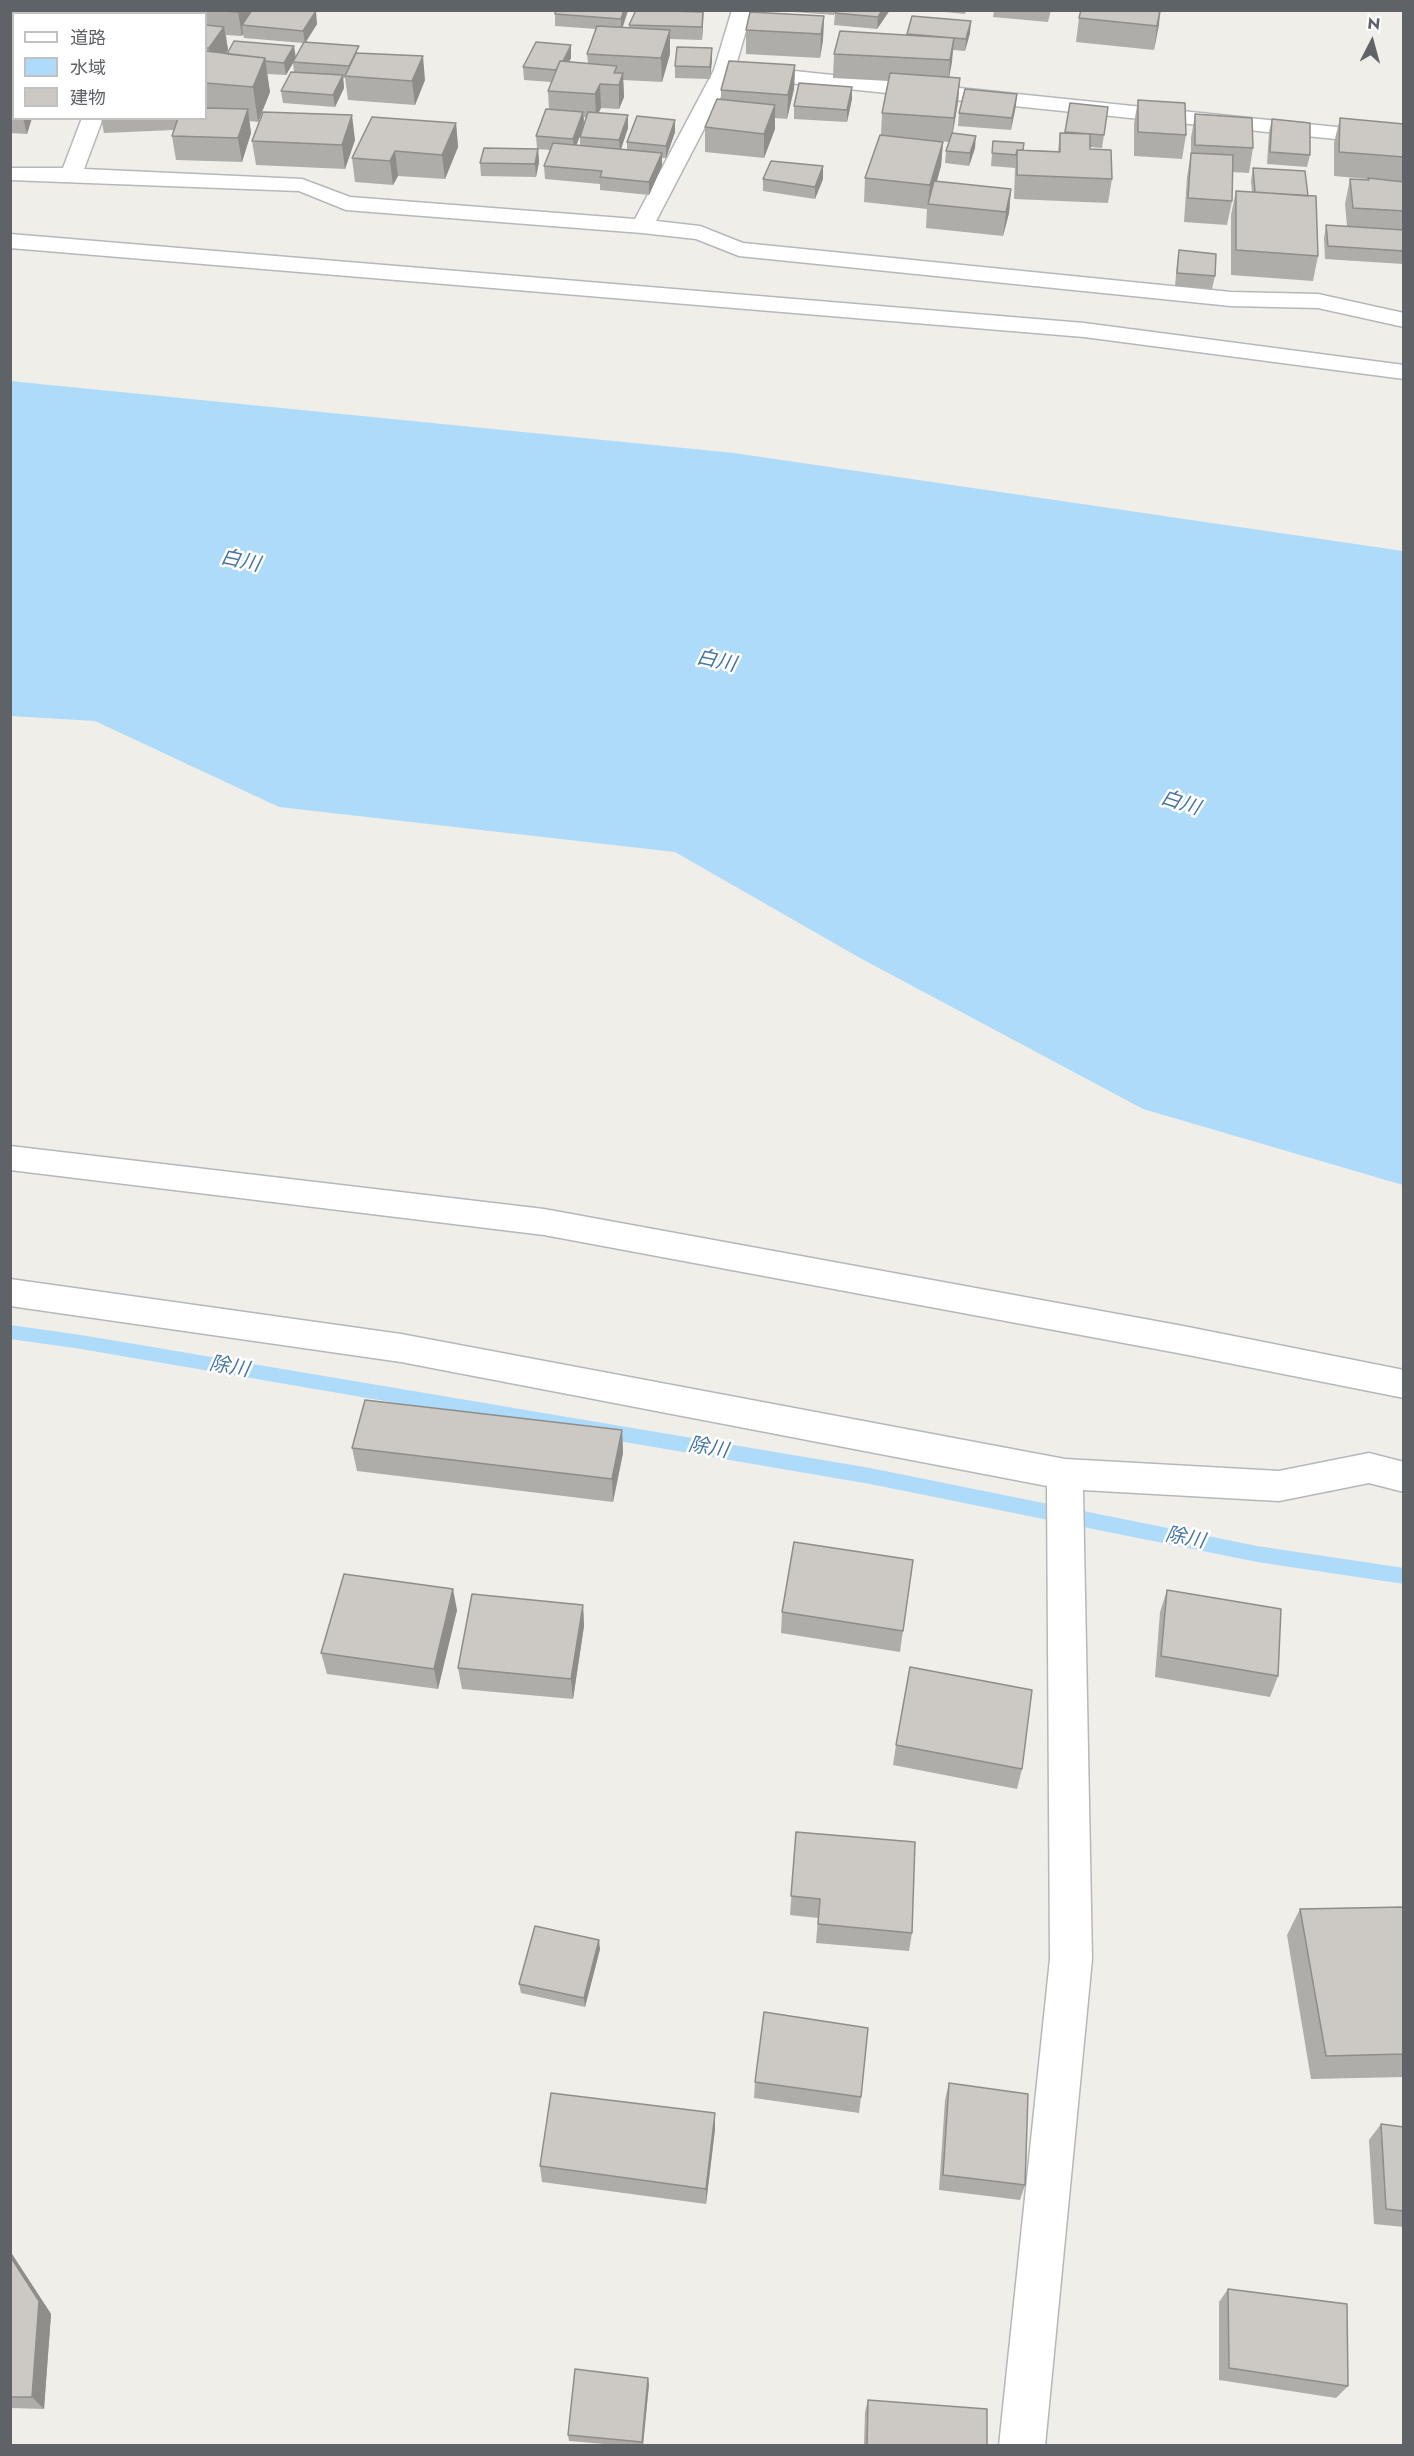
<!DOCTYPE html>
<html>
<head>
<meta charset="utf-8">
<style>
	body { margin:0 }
	#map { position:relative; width:1414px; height:2456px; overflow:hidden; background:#f0eee8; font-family:Jost,"Noto Sans JP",sans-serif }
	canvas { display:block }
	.frame { position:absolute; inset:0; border:12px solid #5f6367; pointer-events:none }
	.legend { position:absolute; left:12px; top:12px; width:195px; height:108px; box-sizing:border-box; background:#fff; border:2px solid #bfc1c2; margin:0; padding:8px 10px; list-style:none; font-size:18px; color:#5f6367 }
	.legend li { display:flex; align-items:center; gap:12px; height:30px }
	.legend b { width:30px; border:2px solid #bfc1c2 }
	.north { position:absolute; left:1342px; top:12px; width:60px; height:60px; -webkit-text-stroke:4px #fff; paint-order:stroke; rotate:6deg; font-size:16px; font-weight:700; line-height:24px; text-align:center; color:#5f6367 }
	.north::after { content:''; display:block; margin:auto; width:21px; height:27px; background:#5f6367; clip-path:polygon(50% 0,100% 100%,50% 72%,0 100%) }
</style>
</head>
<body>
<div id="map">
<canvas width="1414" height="2456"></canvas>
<div class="frame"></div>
<ul class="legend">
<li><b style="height:8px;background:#fff"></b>道路</li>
<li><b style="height:16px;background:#aedbfa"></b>水域</li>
<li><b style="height:16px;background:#ccc9c4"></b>建物</li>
</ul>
<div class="north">N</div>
</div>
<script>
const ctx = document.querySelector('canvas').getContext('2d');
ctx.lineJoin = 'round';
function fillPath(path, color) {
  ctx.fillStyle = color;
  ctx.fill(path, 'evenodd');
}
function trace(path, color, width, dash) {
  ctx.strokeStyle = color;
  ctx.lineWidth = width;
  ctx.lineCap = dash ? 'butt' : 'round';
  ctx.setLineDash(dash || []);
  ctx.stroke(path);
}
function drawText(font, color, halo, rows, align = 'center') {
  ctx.font = font + ' Jost,"Noto Sans JP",sans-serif';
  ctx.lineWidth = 5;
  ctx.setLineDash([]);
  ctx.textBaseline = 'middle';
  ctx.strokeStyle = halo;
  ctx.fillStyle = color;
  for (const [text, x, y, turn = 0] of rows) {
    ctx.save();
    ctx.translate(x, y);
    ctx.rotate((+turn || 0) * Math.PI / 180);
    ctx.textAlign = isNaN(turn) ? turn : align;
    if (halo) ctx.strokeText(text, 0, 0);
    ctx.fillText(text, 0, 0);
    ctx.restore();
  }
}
fillPath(new Path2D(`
	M10,381l724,72 669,98v634l-260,-76 -283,-151 -185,-106 -396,-45 -184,-86 -84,-5z`), '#aedbfa');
fillPath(new Path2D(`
	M10,1325l71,10 789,133 387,78 147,22v16l-147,-22 -387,-78 -789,-135 -71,-10z`), '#aedbfa');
const street = new Path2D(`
	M146,10h19l-2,4h-19z
	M732,10h20l-16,55 668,69v12l-673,-69 -75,144 44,5 43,17 488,49 87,2 86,19v14l-86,-19 -87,-2 -492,-50 -43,-17 -54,-6 -296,-23 -47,-19 -289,-11v-12h53l19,-50h21l-19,51 218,10 48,18 285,22 79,-149z
	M10,234l1074,89 320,42v14l-320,-42 -1074,-89z
	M10,1146l534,63 639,117 221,44v28l-221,-44 -639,-119 -534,-65z
	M10,1279l391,55 664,125 214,12 90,-18 35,9v30l-35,-9 -90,18 -196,-11 9,469 -47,487h-46l51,-487 -3,-473 -646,-124 -391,-56z`);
trace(street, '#b5b8bb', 3);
fillPath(street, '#fff');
fillPath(new Path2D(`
	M10,10h140l-3,4h-133v39h-4z
	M163,10h144l10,14 -11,18 54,11 65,27 -10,25 -67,-5 -3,-22h-2l1,10 -9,19 -52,-4 -2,-12 13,-19 -1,-9 -7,12 -19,-1 3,18 -12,30 -9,-1 2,12 -9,29 -66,-2 -4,-24 2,-6 -70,3 -3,-15h105v-104h-43zM243,34l1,4 59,5 -7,14 -70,-3 2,-4 -2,-15 16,1z
	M556,10h148l-2,30 -32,-1v15l-8,28 -39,-2 1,17 -5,12 -18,-1 -3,5 30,2v13l-7,21 6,1v-8l48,-10 -9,26h-4v8l-13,29 -49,-5v-6l-55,-5 -1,-13 7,-16 -14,-1 -1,-13 13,-27 -1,-18 3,-9 -27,-2 -1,-13 48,-9 -2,4 19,1 -1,-9 9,-25 -41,-3v-12zM628,11l7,1 -6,13v3l-6,-1zM584,117l2,1 -6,19v8h-4l8,-20z
	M767,10h68l-1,5z
	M890,10l-13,19 -43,-4 1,-12z
	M925,10h41l-1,4z
	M994,10h57l-3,12 -55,-5z
	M1081,10h80l-7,40 -78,-8 3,-24z
	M824,16l-1,24 -3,18 -74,-4v-24z
	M912,16l58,17 -5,18 -12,-1 -4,27 11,1 -2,24 -5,31 22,15 -6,18 -24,-3 1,-12 3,-9 -11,-1 5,1 -2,24 -4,15 74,8 -2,24 -6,23 -77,-8 1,-19 -63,-7 1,-24 16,-43 1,-22 7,-32 -56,-3 1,-24 73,-19z
	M712,60l-2,19 -35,-1v-12z
	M795,65l-1,24 -7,30 -12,-1v11l-11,29 -59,-6v-25l16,-27v-10z
	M10,79h4v39h18l-5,16 -17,-1z
	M852,87v12l-5,23 -53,-3v-13z
	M1017,94l-6,36 -53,-4 1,-13z
	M1138,100l48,35 -4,24 -48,-3v-32z
	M1070,103l38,4 -6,41 -12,-1v2l22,30 -4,24 -94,-4 1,-31 -24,-2 2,-25 30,9 35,1 2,-18h5z
	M1195,114l58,34 -4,25 -17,-1v29l-5,24 -43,-3 3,-45 4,-24v-15z
	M1340,118l64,6 -1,140 -78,-5 -1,-21 2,-13 21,1 -2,-22 5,-25 18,1v-1l-34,-3v-33z
	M1272,119l38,36 -3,12 -40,-3 2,-32z
	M456,123l2,24 -13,32 -47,-3 -5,9 -38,-3 -3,-24z
	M355,140l-10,29 -89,-4 -4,-24z
	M538,149l1,13 -3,15 -55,-1 -1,-13z
	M1253,168l55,28 10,60 -5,25 -82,-6v-60l5,-24 16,1 -1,-11z
	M763,179h60l-8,20 -52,-8z
	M1179,250l36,26 -3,13 -37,-3 2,-23z
	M622,1430l1,23 -10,49 -256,-31 -5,-23z
	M913,1560l-13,92 -119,-19 1,-21z
	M1167,1590l111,86 -8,21 -115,-20 5,-65z
	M583,1605l1,21 -11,73 -111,-10 -4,-21z
	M457,1610l-19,79 -111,-15 -6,-21z
	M896,1745l126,24 -5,20 -124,-24z
	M796,1832l116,101 -3,18 -93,-8 2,-25 -28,-3z
	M1404,1907v170l-93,2 -24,-144 13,-26z
	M600,1949l-15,58 -64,-14 -2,-9z
	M755,2082l106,15 -2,16 -105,-15z
	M949,2083l76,102 -5,15 -81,-10 6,-90z
	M1381,2124l23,3v100l-30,-3 -5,-84z
	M715,2129l-9,75 -164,-22 -2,-16z
	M10,2251l41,63 -7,95 -34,-1z
	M1228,2289l120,97 -12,12 -117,-18v-78z
	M649,2384l-6,61h-27l-47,-4 -1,-6z
	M868,2400l119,45h-123l1,-33z`), '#afada9');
fillPath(new Path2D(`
	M40,10h6l1,4h-9z
	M143,10h7l-3,4h-4z
	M239,10h13l-10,15 1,9 -1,2 -4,-24z
	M624,10h4l-7,21v-12z
	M882,10h8l-13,19 1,-12z
	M1160,10l-1,15 -5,25 3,-24z
	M316,11l1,13 -12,19 -2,-12z
	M703,12v12l-1,16v-13z
	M824,16l-1,24 -3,18 1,-24z
	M971,21l-1,12 -5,18 1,-12z
	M224,27l4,23 -15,22 -4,-24z
	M670,30v24l-8,28 -1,-24z
	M954,38l-2,24 -4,22 2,-24z
	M571,45v13l-12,25v-12z
	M294,46l2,12 -10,17 -2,-12z
	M712,48v12l-2,19v-12z
	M423,56l2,24 -10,25 -3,-24z
	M265,58l5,34 -12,30 -5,-35z
	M795,65l-1,24 -7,30 1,-24z
	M623,73l1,24 -5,12v-24z
	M343,75l1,13 -9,19 -2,-12z
	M960,78l-2,24 -7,40 3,-24z
	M600,84l1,24 -5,10 -1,-24z
	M852,87v12l-5,23v-12z
	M1017,94l-1,12 -5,24 1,-12z
	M775,105v24l-11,29v-24z
	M248,109l3,24 -9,29 -4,-24z
	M583,112l1,13 -10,27 -1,-13z
	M352,115l3,25 -10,29 -3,-24z
	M628,115v13l-8,24 -1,-12z
	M23,118h9l-5,16z
	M675,120v12l-9,26v-12z
	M456,123l2,24 -13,32 -3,-24z
	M976,136l-1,12 -6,18 1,-13z
	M943,142l-2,24 -11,38h-2l2,-19z
	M538,149l1,13 -3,15 -1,-13z
	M395,151l3,25 -5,9 -3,-24z
	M662,153v13l-13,29v-13z
	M823,166v13l-8,20v-12z
	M1011,189l-2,24 -6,23 3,-24z
	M622,1430l1,23 -10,49 -1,-23z
	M453,1589l4,21 -19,79 -4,-20z
	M583,1605l1,21 -11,73 -2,-20z
	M599,1940l1,9 -15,58 -1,-9z
	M715,2113v16l-9,75v-15z
	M10,2251l41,63 -7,95 -12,-12z
	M648,2378l1,6 -6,61 -1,-3z`), '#8f8d89');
const building = new Path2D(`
	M10,10h30l-2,4h-24v16h-4z
	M45,10h73l-2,4h-73z
	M209,10h30l-1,2z
	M252,10h55l9,1 -13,20 -61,-6z
	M556,10h68l-3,9 -66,-5z
	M636,10l67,2 -1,15 -73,-2z
	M836,10h46l-4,7 -43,-4z
	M1081,10h79l-3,16 -78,-8z
	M750,12l74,4 -3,18 -75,-4z
	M912,16l59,5 -5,18 -59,-5z
	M206,25l18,2 -15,21h-3z
	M597,26l73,4 -9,28 -74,-4z
	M840,31l114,7 -4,22 -116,-6z
	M234,41l60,5 -10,17 -19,-2v-3l-38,-4z
	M304,42l55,4 -10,20 -56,-4z
	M536,42l35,3 -8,16h-3l-4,9 -33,-3z
	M677,47l35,1 -2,19 -35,-1z
	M206,51l59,7 -12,29 -47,-4z
	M356,53l67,3 -11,25 -67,-5z
	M560,61l57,5 -3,7h9l-4,12 -19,-1 -5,10 -47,-3z
	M729,61l66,4 -7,30 -67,-5z
	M291,72l52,3 -10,20 -52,-4z
	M890,73l70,5 -6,40 -72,-5z
	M10,79h4v31l-4,-1z
	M799,83l53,4 -5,23 -53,-4z
	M965,89l52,5 -5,24 -53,-5z
	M717,99l58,6 -11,29 -59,-7z
	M1138,100l47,3 1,32 -48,-3z
	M1070,103l38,4 -4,28 -39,-3z
	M206,108l42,1 -10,29 -66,-2 6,-18h28z
	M546,109l37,3 -10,27 -37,-3z
	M263,112l89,3 -10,30 -90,-4z
	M588,112l40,3 -9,25 -39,-3z
	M1195,114l57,4 1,30 -58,-3z
	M637,116l38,4 -9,26 -39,-4z
	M372,117l84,6 -14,32 -47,-4 -5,10 -38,-3z
	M1340,118l64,6v33l-65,-5z
	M1272,119l38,4v32l-40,-3z
	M952,133l24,3 -6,17 -24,-2z
	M1060,133l30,1v15l21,1 1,29 -95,-4v-25l43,2z
	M880,135l63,7 -13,43 -65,-7z
	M993,141l31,2 -1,7h-6l-1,5 -24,-2z
	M553,143l109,10 -13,29 -49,-5 2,-6 -58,-5z
	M484,148l54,1 -3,15 -55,-1z
	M1191,153l42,2 -1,46 -44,-3z
	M771,161l52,5 -8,21 -52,-8z
	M1253,168l52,3 3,25 -53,-4z
	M1368,178l36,4v29l-51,-3 -3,-29 19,1z
	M934,181l77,8 -5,23 -78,-8z
	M1236,191l80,5 2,60 -82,-6z
	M1326,225l78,5v21l-76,-5z
	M1179,250l37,4 -1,22 -38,-3z
	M365,1400l257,30 -10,49 -260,-31z
	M794,1542l119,18 -10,71 -121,-19z
	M344,1574l109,15 -19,80 -113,-16z
	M1167,1590l114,19 -3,67 -117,-20z
	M472,1594l111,11 -12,74 -113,-11z
	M910,1667l122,23 -10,79 -126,-24z
	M796,1832l119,10 -3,91 -94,-9 2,-25 -29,-3z
	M1404,1907v147l-78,2 -26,-147z
	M535,1926l64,14 -15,58 -65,-14z
	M764,2012l104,16 -7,69 -106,-15z
	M949,2083l79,11 -3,91 -82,-10z
	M551,2093l164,20 -9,76 -166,-23z
	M1381,2124l23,3v84l-18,-2z
	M10,2256l29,45 -7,96h-22z
	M1228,2289l119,15 1,82 -119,-18z
	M575,2369l73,9 -6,64 -74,-7z
	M868,2400l119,9v36h-120z`);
fillPath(building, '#ccc9c4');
trace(building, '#8f8d89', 1.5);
drawText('italic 20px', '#4776a4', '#fff', [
	["白川",240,562,12],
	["白川",716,662,12],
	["白川",1180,804,18],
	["除川",229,1368,10],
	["除川",708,1449,10],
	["除川",1185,1539,11]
]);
</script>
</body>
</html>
